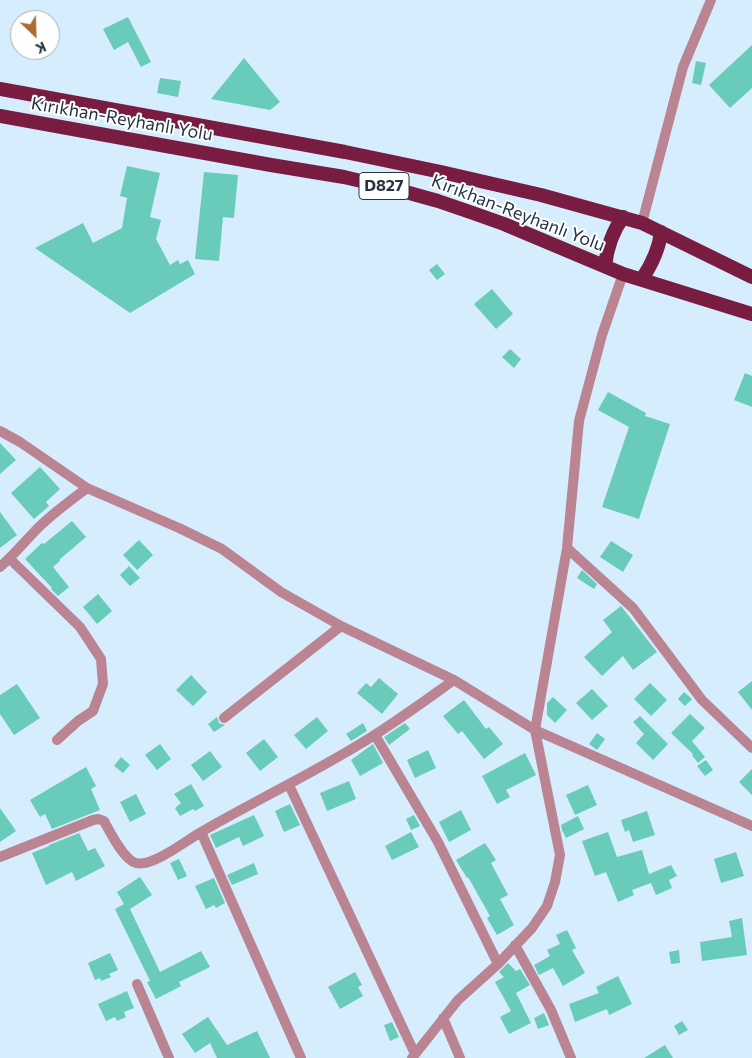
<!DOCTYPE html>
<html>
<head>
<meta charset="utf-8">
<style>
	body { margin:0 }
	#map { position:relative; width:752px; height:1058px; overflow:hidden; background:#d6edfe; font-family:Commissioner,sans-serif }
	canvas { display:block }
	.north { position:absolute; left:10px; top:10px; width:50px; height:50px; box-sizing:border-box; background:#fff; border:1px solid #a8aeb3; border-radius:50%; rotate:156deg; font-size:14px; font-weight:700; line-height:20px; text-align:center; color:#263540 }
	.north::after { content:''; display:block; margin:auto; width:18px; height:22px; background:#ab6c33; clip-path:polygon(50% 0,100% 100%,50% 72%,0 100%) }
</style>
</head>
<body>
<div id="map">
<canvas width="752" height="1058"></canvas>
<div class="north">K</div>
</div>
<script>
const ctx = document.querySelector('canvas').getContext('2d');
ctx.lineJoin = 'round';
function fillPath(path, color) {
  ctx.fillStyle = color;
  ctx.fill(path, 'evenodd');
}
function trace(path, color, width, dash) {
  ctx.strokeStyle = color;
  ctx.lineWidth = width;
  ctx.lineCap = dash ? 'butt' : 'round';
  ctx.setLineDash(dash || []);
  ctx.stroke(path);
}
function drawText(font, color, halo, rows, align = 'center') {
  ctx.font = font + ' Commissioner,sans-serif';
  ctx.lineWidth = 4;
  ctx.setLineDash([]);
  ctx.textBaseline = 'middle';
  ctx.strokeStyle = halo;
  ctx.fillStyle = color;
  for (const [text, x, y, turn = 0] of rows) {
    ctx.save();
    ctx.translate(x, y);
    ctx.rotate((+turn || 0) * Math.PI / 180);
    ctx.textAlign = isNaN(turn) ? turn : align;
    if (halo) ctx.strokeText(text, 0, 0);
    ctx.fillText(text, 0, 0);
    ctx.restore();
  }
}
fillPath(new Path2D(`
	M128,17l23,45 -10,5 -13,-25 -14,8 -11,-21z
	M752,45v43l-22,20 -21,-23z
	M244,58l36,44 -10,8 -59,-11z
	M696,61l10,2 -5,22 -9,-2z
	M160,78l21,3 -3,16 -21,-4z
	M127,166l33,7 -10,44 11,3 -5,19 14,26 8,-5 2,4 8,-4 7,14 -65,39 -95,-65 48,-25 10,20 29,-15 5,-30 -7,-2z
	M204,172l34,3 -4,43 -11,-1 -4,44 -24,-2z
	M437,264l8,10 -8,6 -8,-10z
	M492,289l21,25 -17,15 -22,-25z
	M510,349l11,10 -7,9 -12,-11z
	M745,373l7,3v31l-18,-7z
	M608,392l38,21 -1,3 25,8 -31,95 -37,-12 27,-80 -31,-17z
	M0,443l16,17 -16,14z
	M40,467l20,22 -14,13 3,4 -15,13 -23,-26z
	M0,512l17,23 -17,13z
	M72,521l14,16 -27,23 1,1 -7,6 16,20 -11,9 -7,-7 1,-1 -27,-29 17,-16 2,1z
	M139,540l14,15 -16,15 -14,-15z
	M611,541l22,14 -10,17 -23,-15z
	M129,566l11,12 -10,8 -10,-11z
	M582,570l15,14 -3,5 -17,-11z
	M98,594l14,17 -15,13 -14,-17z
	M621,606l36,46 -24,18 -10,-14 -21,20 -18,-19 28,-25 -9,-12z
	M191,675l16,17 -14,14 -17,-16z
	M379,678l19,16 -16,20 -25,-21 9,-10 5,4z
	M752,681v29l-14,-18z
	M650,683l17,17 -16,16 -17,-17z
	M17,684l23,34 -26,17 -14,-21v-19z
	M592,689l16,17 -16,14 -16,-17z
	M684,692l8,7 -7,7 -7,-7z
	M553,697l14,13 -12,13 -8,-8v-12z
	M464,700l22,29 3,-2 14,17 -19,15 -22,-28 -4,3 -15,-18z
	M690,714l15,14 -13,13 13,16 -7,6 -6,-8 1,-1 -22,-21z
	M640,716l28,28 -15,16 -17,-17 8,-9 -11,-12z
	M217,717l2,6 6,2 -11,7 -6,-8z
	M317,717l11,14 -22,18 -12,-14z
	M363,723l4,8 -16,10 -5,-7z
	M405,723l5,6 -21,16 -5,-8z
	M597,733l8,6 -8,11 -8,-6z
	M264,739l14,18 -18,14 -14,-18z
	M160,744l11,15 -14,11 -12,-15z
	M373,744l10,19 -23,13 -9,-16z
	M428,750l8,18 -21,10 -8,-18z
	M210,751l12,16 -19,14 -12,-16z
	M525,753l11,22 -30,15 4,7 -13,7 -15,-28z
	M121,757l9,8 -7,8 -9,-7z
	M706,760l7,10 -8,6 -8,-10z
	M86,767l10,19 -5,3 9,21 -48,19 -7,-15 -5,3 -10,-17z
	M752,769v26l-13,-13z
	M349,781l7,18 -29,12 -7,-18z
	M191,784l13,22 -9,5 -2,-2 -13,7 -5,-8 6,-5 -7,-9z
	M588,785l9,20 -22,10 -9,-20z
	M136,794l10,20 -16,8 -10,-20z
	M290,804l10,21 -16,7 -9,-21z
	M0,808l16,23 -16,11z
	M461,810l10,20 -22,12 -10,-20z
	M647,811l8,24 -22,7 -4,-12 -4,2 -4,-12z
	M254,815l10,21 -21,10 -4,-9 -23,11 -6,-13z
	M414,815l6,11 -9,4 -5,-11z
	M578,816l6,13 -18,9 -4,-8 -1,-5z
	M411,832l8,15 -27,13 -7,-14z
	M608,832l9,25 25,-7 7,24 22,-9 6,11 -8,4 3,8 -16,7 -5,-12 -19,7 2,5 -16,7 -12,-30 -11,4 -13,-35z
	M79,833l9,18 7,-3 10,18 -29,15 -4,-9 -26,13 -14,-32 17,-7v-1z
	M485,843l11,17 -5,3 17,32 -8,4 14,26 -17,10 -10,-17 3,-2 -22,-39 -1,1 -11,-18z
	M736,852l8,24 -23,7 -7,-24z
	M179,859l8,17 -9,4 -8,-17z
	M254,863l4,11 -26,11 -5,-10z
	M140,877l12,18 -22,14 30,63 41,-21 9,16 -31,15 2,4 -25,13 -9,-17 3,-1 -35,-72 9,-5 -7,-12z
	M214,878l11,25 -9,5 -2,-3 -8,4 -11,-23z
	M742,918l5,37 -45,6 -2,-19 32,-5 -3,-16z
	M567,930l9,18 -4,2 13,23 -22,13 -10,-18 -14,7 -5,-10 16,-9 -3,-6 13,-6 -4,-9z
	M679,950l1,13 -9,1 -2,-12z
	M110,953l8,17 -9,4 2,3 -10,4 -1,-3 -5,2 -7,-17z
	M508,963l8,8 4,-2 10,16 -14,8 15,30 -22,11 -9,-17 11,-6 -16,-29 9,-5 -5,-5z
	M355,972l7,13 -4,2 5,9 -23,13 -12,-22z
	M618,976l14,28 -23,11 -2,-6 -32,13 -6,-18 30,-11 -3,-6z
	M127,991l7,17 -10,4 2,5 -9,4 -2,-4 -9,4 -8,-17z
	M544,1013l5,12 -11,4 -4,-11z
	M208,1017l19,28 30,-14 13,27h-53l-7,-15 -15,10 -13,-19z
	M682,1021l6,9 -9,5 -5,-9z
	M392,1022l7,15 -9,4 -6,-16z
	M665,1045l8,13h-29z`), '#69cbb9');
trace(new Path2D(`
	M642,223l41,-156 28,-67
	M623,274l-21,61 -23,86 -12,127 -32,182 217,96
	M0,431l20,11 67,46 92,40 43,21 59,43 60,34 113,54 81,50 25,125 -5,27 -8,24 -15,22 -34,36 -40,36 -46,58
	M567,548l66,60 69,92 50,48
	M10,559l70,68 21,32 2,25 -10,27 -15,10 -21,19
	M0,567c14,-12 25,-26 38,-39 15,-15 32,-27 49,-40
	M224,718l117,-92
	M375,735l63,107 60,122
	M289,785l126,269
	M201,832l100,226
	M0,857l93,-37 5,-1 6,2c6,11 20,39 32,42 16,5 52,-24 67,-32 52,-30 106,-56 157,-87 32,-19 63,-42 94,-64
	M515,945l36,65 20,48
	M137,984l32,74
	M443,1018l17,40`), '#ba8493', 10);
trace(new Path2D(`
	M0,89l345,63 96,20 100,23 101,28 110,54
	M0,116l271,49 73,12 51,12 43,12 32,11 34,12 119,50 129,40
	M605,266c2,-18 7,-34 18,-49
	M642,279c10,-15 17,-29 19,-47`), '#781c42', 14);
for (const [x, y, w] of [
	[384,186,50]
]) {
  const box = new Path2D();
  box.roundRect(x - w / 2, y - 13.5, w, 27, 4);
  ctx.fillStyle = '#fff';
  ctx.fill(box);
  trace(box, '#263540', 1);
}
drawText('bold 16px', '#263540', null, [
	["D827",384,186]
]);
drawText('18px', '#263540', '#fff', [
	["Kırıkhan-Reyhanlı Yolu",122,119,10],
	["Kırıkhan-Reyhanlı Yolu",518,213,21]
]);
</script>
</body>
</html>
